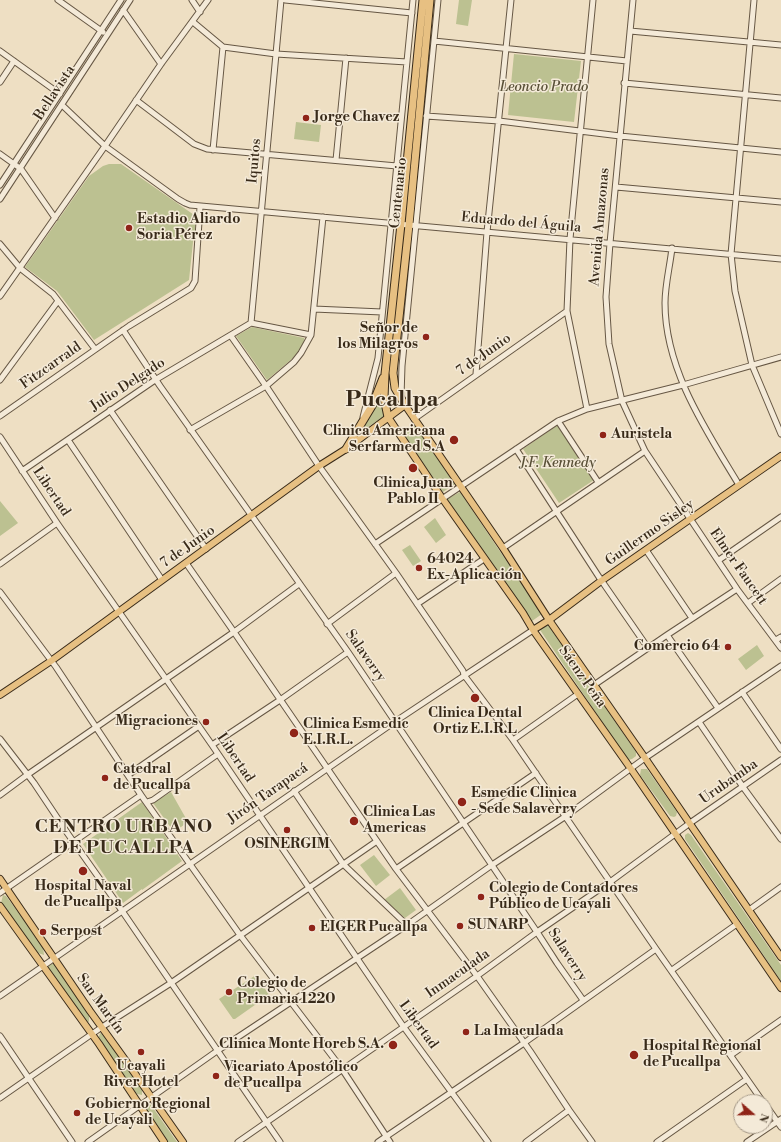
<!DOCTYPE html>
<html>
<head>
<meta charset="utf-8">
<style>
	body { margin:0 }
	#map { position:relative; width:781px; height:1142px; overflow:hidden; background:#eedfc3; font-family:"Libre Bodoni",serif }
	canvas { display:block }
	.north { position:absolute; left:733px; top:1094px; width:40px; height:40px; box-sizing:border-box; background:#f4ead8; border:1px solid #a99d8c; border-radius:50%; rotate:110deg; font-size:11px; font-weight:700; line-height:16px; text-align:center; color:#382a19 }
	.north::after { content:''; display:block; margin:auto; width:14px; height:18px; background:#8f2418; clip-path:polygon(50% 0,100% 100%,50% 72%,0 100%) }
</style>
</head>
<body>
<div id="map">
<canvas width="781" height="1142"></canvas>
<div class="north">N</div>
</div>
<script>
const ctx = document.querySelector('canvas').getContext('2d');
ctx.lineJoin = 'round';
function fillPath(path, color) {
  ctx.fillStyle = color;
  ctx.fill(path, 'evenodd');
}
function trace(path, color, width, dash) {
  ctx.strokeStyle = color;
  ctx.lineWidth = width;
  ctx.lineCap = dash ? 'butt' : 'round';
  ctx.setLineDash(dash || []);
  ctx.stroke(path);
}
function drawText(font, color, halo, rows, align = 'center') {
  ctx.font = font + ' "Libre Bodoni",serif';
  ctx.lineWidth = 3;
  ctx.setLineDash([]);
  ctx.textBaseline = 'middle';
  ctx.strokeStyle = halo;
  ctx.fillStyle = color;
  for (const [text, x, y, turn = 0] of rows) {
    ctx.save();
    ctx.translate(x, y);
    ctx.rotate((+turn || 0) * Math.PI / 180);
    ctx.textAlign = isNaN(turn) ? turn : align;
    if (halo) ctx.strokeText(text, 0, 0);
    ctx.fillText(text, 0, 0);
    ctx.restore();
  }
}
fillPath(new Path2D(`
	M459,0h13l-4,26 -12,-2z
	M514,54l67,7 -7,61 -66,-7z
	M296,122l25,3 -2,17 -25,-3z
	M109,164h12l76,53 -4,25 -4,38 -95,60 -37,-49 -32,-24 64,-91 14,-10z
	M252,327l52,11 1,5 -12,15 -26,22 -31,-44z
	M380,395l6,20 -24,16z
	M414,425l41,59 -12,8 -40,-58z
	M558,425l36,55 -35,23 -36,-54z
	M460,492l82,122 -10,7 -85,-122z
	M0,501l18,22 -18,13z
	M435,518l11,17 -10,8 -12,-16z
	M410,545l11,16 -8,5 -11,-16z
	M546,622l90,130v4l-4,3 -4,1 -90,-133z
	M757,645l7,11 -18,14 -8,-11z
	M641,769h6l30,43 -1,4 -2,1 -4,-1 -30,-41z
	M171,792l17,30 -14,10 -21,-29z
	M142,802l40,59 -40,29v-1l-19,14 -40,-59z
	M688,833l3,2 90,130v16l-96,-142v-4z
	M374,855l16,20 -14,11 -16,-21z
	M400,888l16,22 -11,8 -21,-18z
	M3,895l3,1 37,50 1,9 -9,-3 -34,-49z
	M49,964h5l35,50v8l-6,-2 -35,-50z
	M256,975l13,20 -34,24h-2l-14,-20z
	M100,1033l6,3 36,53v6l-5,-1 -39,-54z
	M146,1103l5,2 26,37h-9l-23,-33z`), '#bcc191');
const minor = new Path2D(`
	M58,0l45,32
	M192,0l8,12
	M285,0l127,13
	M633,0l-23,243 -4,54 3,47 13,57 23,50 92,138 44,59
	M754,0l-23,254 4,37 17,74 29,69
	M123,10l38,54
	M193,22l30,25 -10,103
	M630,31l151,14
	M434,41l193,20
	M223,47l53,7 131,8
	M0,51l60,43
	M0,82l14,-21
	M624,83l157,15
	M136,100l58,44 13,5 190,17
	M62,105l43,41 73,53 7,4 5,2 591,54
	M426,116l73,5 121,15 161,16
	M0,154l21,15 34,49
	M336,160l10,-102
	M0,185l121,-185
	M616,187l165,15
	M0,199l130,-199
	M0,244l20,24 33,26 42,55
	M672,248c-2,18 -7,37 -7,55 0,67 41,127 74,182
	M0,296l105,-150 56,-82 47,-64
	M314,309l68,3
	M251,323l30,-323
	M251,323l60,12
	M123,330l37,56 188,266 189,280 20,31 26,37
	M231,336l35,50 53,80 77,107 67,98 1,4 49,65 143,209 107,153
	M476,374l11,-142 24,-232
	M0,380l58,-79
	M401,397l1,-31 36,-366
	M587,409l-20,-98 3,-72 23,-239
	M110,410l96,139
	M0,416l129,-90 62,-38 4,-7 5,-74
	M363,417l15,-59 35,-358
	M414,419l153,-108
	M558,421l40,61
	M190,430l76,-44 28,-24 7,-9 10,-18 12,-118
	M0,437l57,86 155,222 191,281 85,116
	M68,440l94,140
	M516,449l83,128 49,71
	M22,471l133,-91 96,-57
	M375,544l183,-123 29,-12 96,-24 98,-28
	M503,548l142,-97
	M646,550l46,68
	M719,560l62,-43
	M186,563l48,69 162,237 81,107 53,75 39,59 23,32
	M0,564l57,-41
	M0,592l56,75 85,128 99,140 102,134 48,73
	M748,603l33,-24
	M417,604l67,-45
	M327,624l69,-51
	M667,635l51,73
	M776,640l5,-3
	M594,685l73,-50 70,-46
	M742,692l39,57
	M699,722l44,65 38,52
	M0,739l34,44 34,51 48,68 164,240
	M513,740l65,-46
	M212,745l68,-45 68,-48
	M128,775l71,-49
	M294,791l49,73 64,61
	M0,795l27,-20 207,-143 65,-48
	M147,802l6,-2 65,-46
	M396,869l140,-96
	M0,893l141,-98
	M749,910l32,-23
	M672,970l65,-46
	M0,996l396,-275 137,-91
	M0,1036l72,106
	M731,1055l50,-35
	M0,1098l102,-71 69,-44 206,-142
	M765,1104l16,23
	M88,1142l129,-91 190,-126 85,-60 74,-49 79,-58 136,-92
	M238,1142l239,-166 60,-44 73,-50 80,-59 91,-63
	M378,1142l146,-99 132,-94
	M526,1142l43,-32
	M657,1142l90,-63
	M747,1142l34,-23`);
const major = new Path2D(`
	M388,417l54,81 81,115 10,17 98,139 150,219
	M533,630l16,-10 52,-39 180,-125
	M0,695l51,-34 268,-195 27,-17 59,-44 98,143 46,72 96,138 136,199
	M0,879l90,132 36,50 57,81
	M0,906l99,138 65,98`);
const highway = new Path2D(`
	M405,405l-10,-17 -2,-15 16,-148 21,-225
	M388,417l-4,-19 1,-24 16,-150 22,-224
	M346,449l26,-43 11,-28`);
trace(minor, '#665744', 7);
trace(major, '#382a19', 8);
trace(highway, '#382a19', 9);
trace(minor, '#f4ead8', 5);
trace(major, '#e7c082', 6);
trace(highway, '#e7c082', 7);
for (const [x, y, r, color] of [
	[306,118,4,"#8f2418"],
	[129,228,4,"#8f2418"],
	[426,337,4,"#8f2418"],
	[603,435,4,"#8f2418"],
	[454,440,5,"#8f2418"],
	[413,468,5,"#8f2418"],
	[419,568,4,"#8f2418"],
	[728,647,4,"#8f2418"],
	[475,698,5,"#8f2418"],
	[206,722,4,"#8f2418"],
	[294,733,5,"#8f2418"],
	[105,778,4,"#8f2418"],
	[462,802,5,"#8f2418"],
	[354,821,5,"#8f2418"],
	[287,830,4,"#8f2418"],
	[83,871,5,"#8f2418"],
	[481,897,4,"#8f2418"],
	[460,926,4,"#8f2418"],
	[312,928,4,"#8f2418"],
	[43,932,4,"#8f2418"],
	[229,992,4,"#8f2418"],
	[466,1032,4,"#8f2418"],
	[393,1045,5,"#8f2418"],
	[141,1052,4,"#8f2418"],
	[634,1055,5,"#8f2418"],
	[216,1076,4,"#8f2418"],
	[77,1113,4,"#8f2418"]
]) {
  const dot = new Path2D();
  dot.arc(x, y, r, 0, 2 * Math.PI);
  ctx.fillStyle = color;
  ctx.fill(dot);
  trace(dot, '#f4ead8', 1.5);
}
drawText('italic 14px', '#595037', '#f4ead8', [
	["Leoncio Prado",544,88],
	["J.F. Kennedy",558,464]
]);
drawText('14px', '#382a19', '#f4ead8', [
	["Bellavista",55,93,-57],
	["Iquitos",255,161,-85],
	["Centenario",399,193,-84],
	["Eduardo del Águila",521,223,5],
	["Avenida Amazonas",600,227,-85],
	["7 de Junio",484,355,-35],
	["Fitzcarrald",51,366,-35],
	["Julio Delgado",128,385,-33],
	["Libertad",51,492,56],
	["Guillermo Sisley",650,533,-35],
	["7 de Junio",188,547,-35],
	["Elmer Faucett",738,567,55],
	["Salaverry",365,656,55],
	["Sáenz Peña",582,677,55],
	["Libertad",235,758,56],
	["Urubamba",729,782,-35],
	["Jirón Tarapacá",268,794,-35],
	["Salaverry",567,955,57],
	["Inmaculada",458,974,-35],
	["San Martín",100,1004,54],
	["Libertad",418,1025,54]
]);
drawText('bold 14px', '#382a19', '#f4ead8', [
	["Jorge Chavez",314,118],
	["Estadio Aliardo",137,220],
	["Soria Pérez",137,236],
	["Señor de",418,329,"right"],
	["los Milagros",418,345,"right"],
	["Clinica Americana",445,432,"right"],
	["Serfarmed S.A",445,448,"right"],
	["Auristela",611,435],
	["Clinica Juan",413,484,"center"],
	["Pablo II",413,500,"center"],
	["64024",427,560],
	["Ex-Aplicación",427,576],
	["Comercio 64",720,647,"right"],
	["Clinica Dental",475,714,"center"],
	["Ortiz E.I.R.L",475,730,"center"],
	["Migraciones",198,722,"right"],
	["Clinica Esmedic",303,725],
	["E.I.R.L.",303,741],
	["Catedral",113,770],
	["de Pucallpa",113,786],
	["Esmedic Clinica",471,794],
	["- Sede Salaverry",471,810],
	["Clinica Las",363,813],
	["Americas",363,829],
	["OSINERGIM",287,845,"center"],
	["Hospital Naval",83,887,"center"],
	["de Pucallpa",83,903,"center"],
	["Colegio de Contadores",489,889],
	["Público de Ucayali",489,905],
	["SUNARP",468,926],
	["EIGER Pucallpa",320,928],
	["Serpost",51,932],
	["Colegio de",237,984],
	["Primaria 1220",237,1000],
	["La Imaculada",474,1032],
	["Clinica Monte Horeb S.A.",384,1045,"right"],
	["Hospital Regional",643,1047],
	["de Pucallpa",643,1063],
	["Ucayali",141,1067,"center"],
	["River Hotel",141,1083,"center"],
	["Vicariato Apostólico",224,1068],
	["de Pucallpa",224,1084],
	["Gobierno Regional",85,1105],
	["de Ucayali",85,1121]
], 'left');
ctx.letterSpacing = '1px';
drawText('bold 18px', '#382a19', '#f4ead8', [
	["CENTRO URBANO",124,828],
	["DE PUCALLPA",124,849]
]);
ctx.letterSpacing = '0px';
drawText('bold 22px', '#382a19', '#f4ead8', [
	["Pucallpa",392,401]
]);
</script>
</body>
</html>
